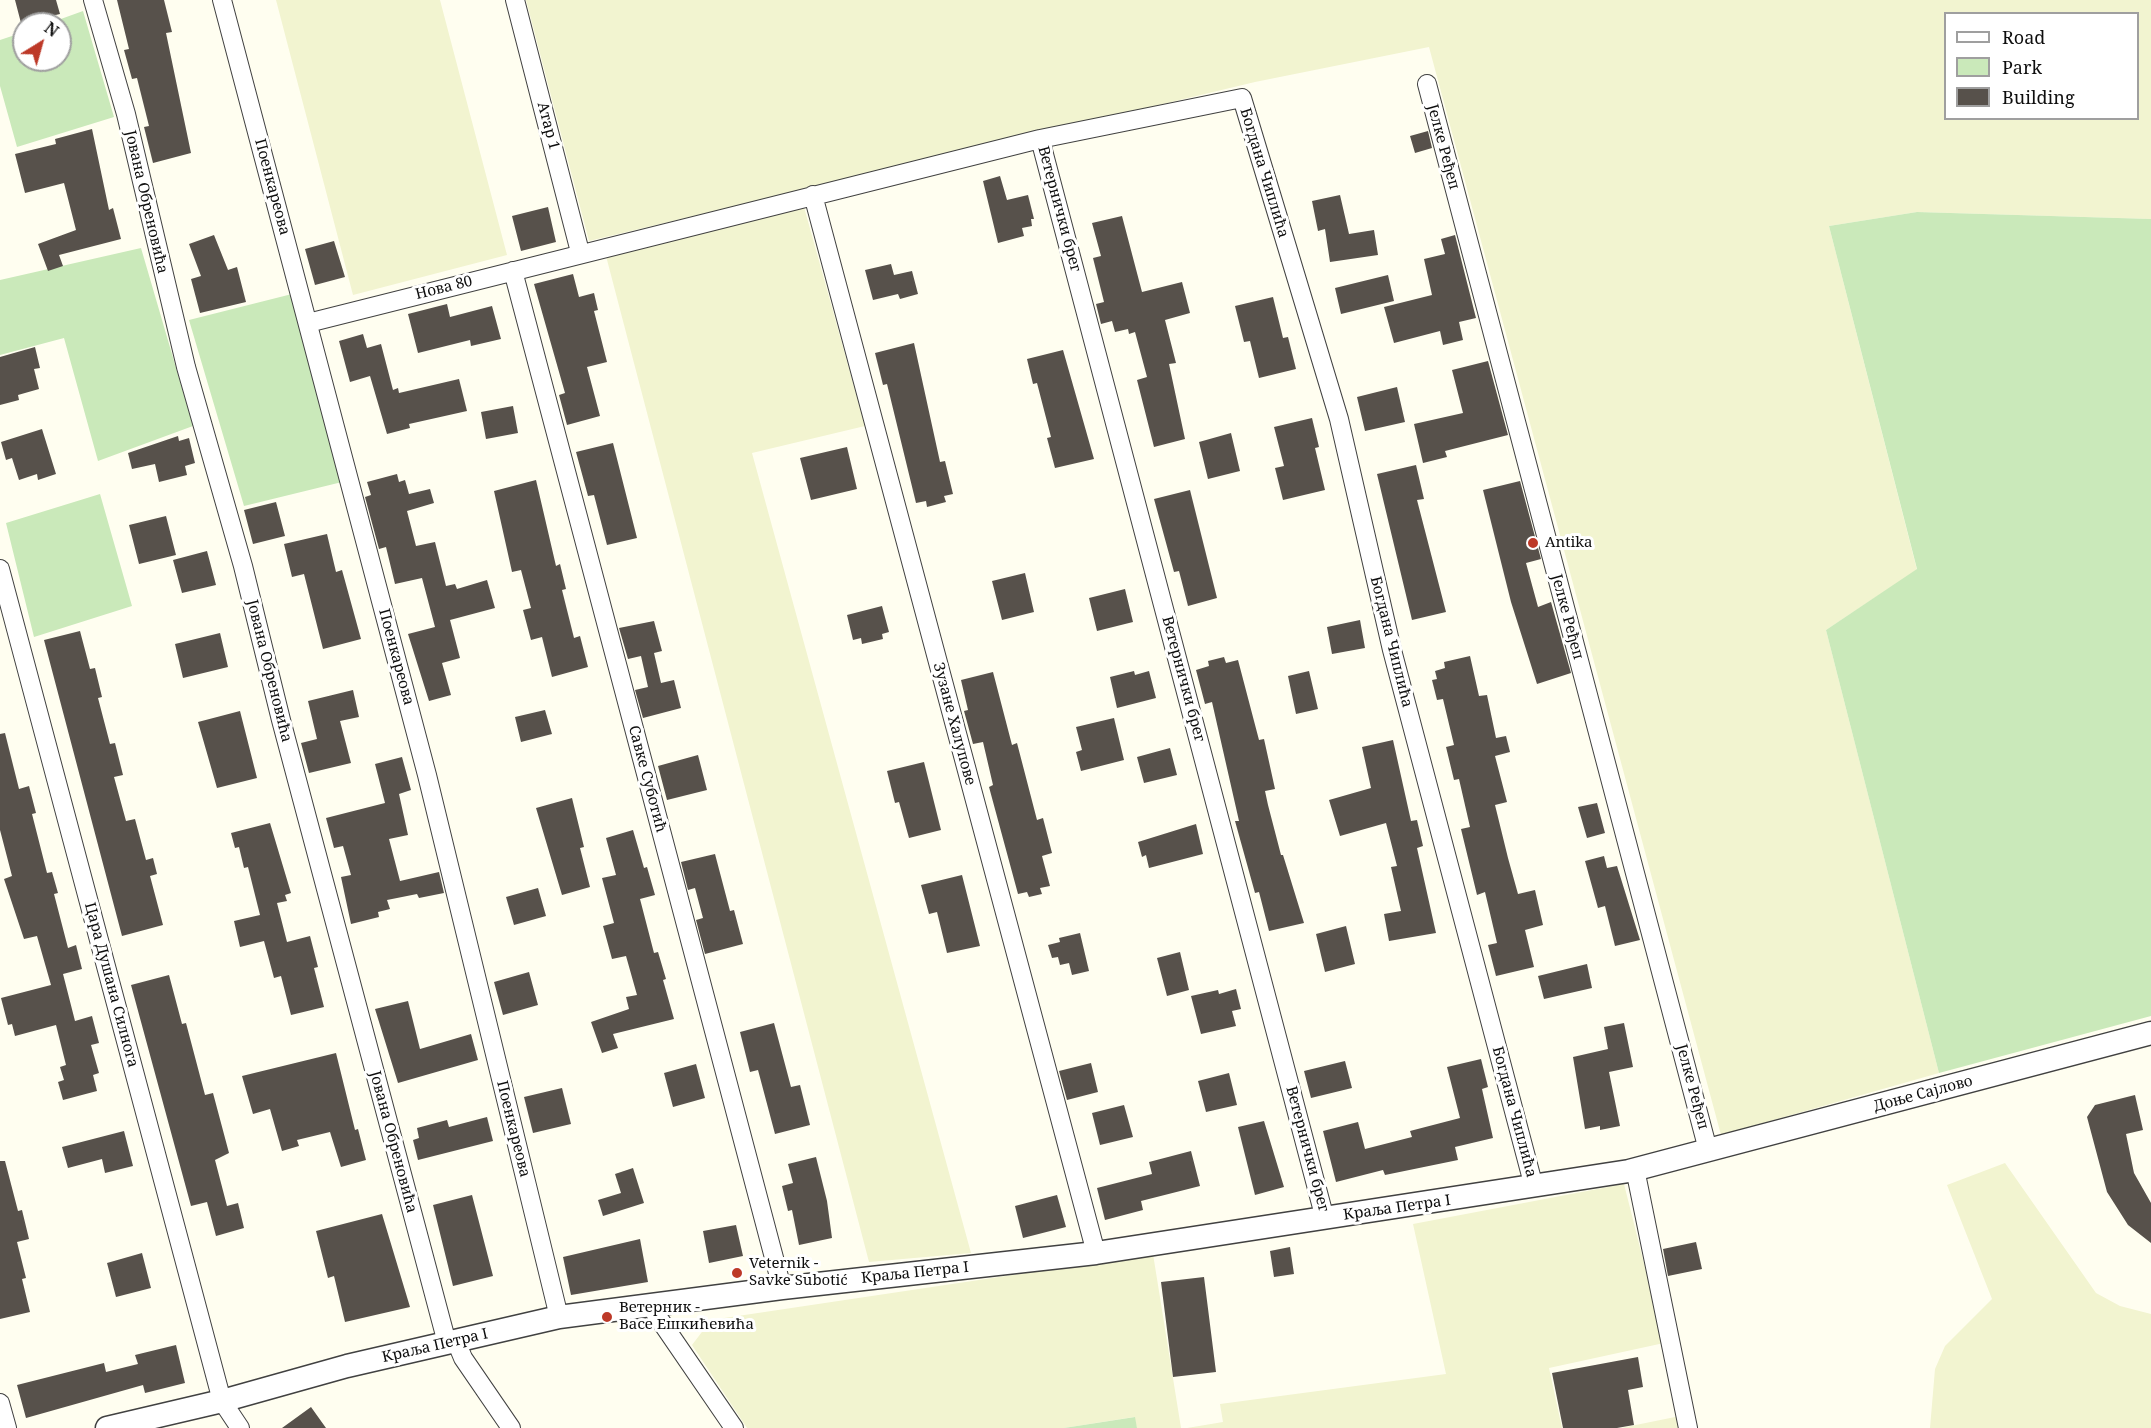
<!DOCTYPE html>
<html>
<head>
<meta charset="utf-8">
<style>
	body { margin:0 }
	#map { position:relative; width:2151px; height:1428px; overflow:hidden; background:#fffef0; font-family:"Noto Serif",serif }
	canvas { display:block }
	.legend { position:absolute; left:1944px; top:12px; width:195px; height:108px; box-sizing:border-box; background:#fff; border:2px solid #9f9f9f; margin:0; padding:8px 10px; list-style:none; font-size:18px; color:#0e0e0e }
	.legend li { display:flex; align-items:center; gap:12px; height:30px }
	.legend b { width:30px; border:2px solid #9f9f9f }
	.north { position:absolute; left:12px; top:12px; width:60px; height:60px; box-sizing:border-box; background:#fff; border:2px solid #9f9f9f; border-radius:50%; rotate:37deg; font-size:16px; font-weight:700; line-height:24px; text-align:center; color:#0e0e0e }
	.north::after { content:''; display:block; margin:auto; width:21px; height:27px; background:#bd3928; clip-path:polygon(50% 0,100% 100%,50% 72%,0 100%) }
</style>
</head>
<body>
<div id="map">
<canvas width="2151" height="1428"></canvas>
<ul class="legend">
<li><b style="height:8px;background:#fff"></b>Road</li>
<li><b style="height:16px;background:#cae9ba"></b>Park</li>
<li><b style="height:16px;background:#57514b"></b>Building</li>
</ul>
<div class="north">N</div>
</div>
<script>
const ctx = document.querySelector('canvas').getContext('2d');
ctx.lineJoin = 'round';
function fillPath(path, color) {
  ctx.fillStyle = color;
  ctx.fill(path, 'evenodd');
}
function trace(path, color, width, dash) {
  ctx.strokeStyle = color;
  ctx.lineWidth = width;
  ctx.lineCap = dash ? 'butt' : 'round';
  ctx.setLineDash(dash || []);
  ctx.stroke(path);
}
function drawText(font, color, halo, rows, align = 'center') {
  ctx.font = font + ' "Noto Serif",serif';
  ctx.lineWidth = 6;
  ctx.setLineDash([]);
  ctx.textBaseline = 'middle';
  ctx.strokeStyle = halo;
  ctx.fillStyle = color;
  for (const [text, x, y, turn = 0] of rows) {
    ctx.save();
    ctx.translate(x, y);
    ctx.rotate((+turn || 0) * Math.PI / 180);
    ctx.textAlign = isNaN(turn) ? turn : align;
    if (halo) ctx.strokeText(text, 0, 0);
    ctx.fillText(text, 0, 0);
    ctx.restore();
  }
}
fillPath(new Path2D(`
	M276,0h164l67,255 -154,40z
	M526,0h1625v219l-234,-7 -88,14 88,344 -91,60 113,443 -218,62 -292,-1088 -174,35 -666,159zM1946,14h192v104h-192z
	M804,207l61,219 -113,27 219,800 -102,9 -263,-1006z
	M2005,1163l91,130 24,13 31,8v114h-221l5,-59 10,-23 47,-47 -45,-114z
	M1624,1184l40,159 -115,25 13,60h-375l36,-6 -3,-18 226,-30 -33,-150z
	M1153,1254l28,174h-44l-3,-11 -70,11h-317l-55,-83 19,-25z
	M1680,1416l2,12h-61z`), '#f2f4d0');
fillPath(new Path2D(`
	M83,11l31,106 -97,30 -17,-61v-46l24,-8v28h36v-36h-13z
	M1917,212l234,7v797l-212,57 -113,-443 91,-61 -88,-343z
	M141,248l52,178 -95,35 -34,-123 -64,17v-75z
	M292,294l50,188 -98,24 -55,-186z
	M100,494l32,112 -98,31 -28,-114z
	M1135,1417l2,11h-73z`), '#cae9ba');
fillPath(new Path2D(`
	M15,0h41l4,14 -39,9z
	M117,0h47l8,32 -6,1 25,120 -38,10 -9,-36 5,-1 -12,-48 -5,1 -8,-29 5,-1z
	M92,129l17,81 4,-2 8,31 -62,16 4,11 -15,5 -10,-27 38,-14 -12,-47 -39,10 -10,-39 41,-10 -1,-5z
	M1428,131l4,17 -17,5 -5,-17z
	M1000,176l7,24 21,-5 6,24h-3l1,7 -10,2 2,8 -26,7 -15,-62z
	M1340,195l9,39 25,-4 4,25 -48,7 -5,-33 -7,2 -6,-30z
	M548,207l8,35 -35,9 -9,-35z
	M1122,216l20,76 40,-10 8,31 -25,7 11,43 -7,1 16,75 -31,8 -17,-67 10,-3 -12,-45 -6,2 -1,-5 -13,3 -3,-11 -11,3 -5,-20 8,-2 -11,-44 8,-2 -9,-33z
	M214,235l14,35 9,-3 9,35 -46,11 -9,-34 10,-3 -12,-32z
	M1455,235l21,83 -17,4 4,18 -20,5 -3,-14 -46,12 -10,-36 48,-12 -8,-36 21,-5 -4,-15z
	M334,241l11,36 -30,8 -10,-36z
	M891,264l3,11 18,-4 6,23 -18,5 -2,-5 -25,6 -8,-30z
	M573,274l6,23 15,-4 4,17 -4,1 13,51 -20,5 13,49 -33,9 -8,-30 6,-2 -31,-109z
	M1388,275l6,26 -53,13 -6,-26z
	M1273,297l10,41 5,-1 8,32 -37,9 -9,-37 -6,1 -9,-36z
	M447,304l3,13 42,-11 9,33 -30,7 -1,-6 -52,13 -10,-39z
	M363,334l4,14 14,-4 12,46 5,-2 1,5 60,-14 8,32 -58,13 1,4 -23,6 -17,-58 -20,6 -11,-41z
	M914,343l26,119 5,-1 8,33 -9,2 2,6 -19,5 -1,-6 -10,2 -29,-119 -4,1 -8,-32z
	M35,347l5,21 -6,1 5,20 -21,6 1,5 -19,5v-48z
	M1063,350l31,109 -39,9 -8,-30 4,-1 -14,-54 -4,1 -6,-25z
	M1488,361l20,74 -63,16 2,6 -24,6 -9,-39 49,-11 -11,-43z
	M1397,387l8,35 -40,9 -8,-34z
	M513,406l5,27 -32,6 -5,-27z
	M1312,418l7,29 -4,1 10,42 -42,10 -8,-32 9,-2 -10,-39z
	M42,429l14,45 -18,6 -1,-6 -18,6 -7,-22 -6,2 -5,-18z
	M1231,433l9,38 -32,8 -9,-37z
	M178,436l1,5 10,-3 6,25 -10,3 2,9 -28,7 -4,-18 -23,5 -4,-16z
	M613,443l24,95 -30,7 -13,-50 -6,1 -12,-44z
	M847,447l10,42 -46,11 -11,-42z
	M1416,465l8,34 -7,1 29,112 -34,8 -35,-146z
	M397,474l2,8 6,-2 4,14 21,-5 4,14 -27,8 9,35 19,-4 11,44 9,-2 2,5 30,-9 8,28 -45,12 10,38 -18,5 9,32 -22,6 -21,-67 27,-7 -13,-49 -27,6 -9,-37 -7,2 -14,-52 6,-2 -4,-13z
	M536,480l20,86 4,-2 6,25 -4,1 12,48 6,-2 8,31 -36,10 -10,-40 -11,3 -8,-30 8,-2 -10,-38 -9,2 -18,-81z
	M1520,481l21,78 -15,4 12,44 13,-5 20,71 -34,11 -26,-82 -28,-112z
	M1190,490l27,108 -29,8 -9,-35 -5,1 -20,-73z
	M276,502l9,34 -32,8 -9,-34z
	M166,516l10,39 -37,9 -10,-39z
	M327,534l9,38 6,-2 19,69 -38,10 -19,-75 -12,3 -8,-33z
	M207,551l9,34 -34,8 -9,-33z
	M1025,573l9,39 -32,8 -10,-39z
	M1125,589l8,33 -36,9 -8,-33z
	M882,606l7,26 -7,2 1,5 -21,5 -1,-6 -8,2 -6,-25z
	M1360,620l5,28 -33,6 -5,-27z
	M654,621l8,30 -8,2 7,30 13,-3 7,28 -38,10 -8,-28 13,-3 -7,-31 -13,3 -9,-31z
	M80,631l10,38 5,-1 7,29 -4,1 12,46 5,-1 8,32 -9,2 12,44 9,-2 11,41 7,-2 4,16 -7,2 13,49 -41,11 -78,-296z
	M220,633l8,34 -45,11 -8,-34z
	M1470,656l9,40 8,-1 9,43 10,-2 4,16 -15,4 12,46 -12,3 13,53 10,36 17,-4 8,35 -18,5 9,37 -38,9 -8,-31 9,-2 -12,-51 -8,3 -16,-66 9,-2 -11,-48 -5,1 -8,-33 8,-2 -11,-46 -6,1 -5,-20 5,-1 -2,-8 10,-3 -1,-6z
	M1224,657l2,6 12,-3 21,80 5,-1 11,50 -10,2 3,14 13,50h2l21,68 -35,8 -10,-39 -4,1 -20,-72h4l-27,-119 -7,2 -9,-34 13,-4 -1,-5z
	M1134,671l1,4 14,-4 7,27 -39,10 -7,-31z
	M1309,671l9,38 -22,5 -8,-38z
	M993,672l19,73 5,-2 20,77 6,-2 9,35 -10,3 8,30 -10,2 2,6 -13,3 -2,-5 -9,2 -29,-107 4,-2 -10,-43 -10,2 -9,-33 4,-1 -7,-30z
	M353,690l6,27 -19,4 11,42 -42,10 -8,-30 16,-4 -9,-38z
	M545,710l7,24 -31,8 -6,-25z
	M240,711l17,67 -40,10 -19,-66z
	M1114,718l10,42 -43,11 -5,-19 6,-2 -6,-23z
	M5,733l14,56 10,-3 7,27 -4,1 15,59 5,-1 6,21 -4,1 14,54 8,-3 6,24 -19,5 12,47 17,-5 7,27 -8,2 8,28 -6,2 4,16 -34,9 -5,-18 6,-2 -4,-13 6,-2 -10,-40 -41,11 -3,-12 -4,1 -7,-27 50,-13 -14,-49 -13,3 -20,-60 8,-3 -12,-46v-96z
	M1393,740l18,81 6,-1 6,26 -6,2 19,85 -47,8 -5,-27 17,-3 -10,-44 6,-1 -11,-43 -46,13 -11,-36 42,-12 -9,-41z
	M1170,748l7,27 -33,8 -7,-26z
	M698,755l9,35 -40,10 -9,-34z
	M402,757l9,33 -12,4 9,41 -19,4 11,42 39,-9 5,21 -25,5 -2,-4 -30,6 3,9 -12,3 1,5 -28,7 -10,-47 10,-2 -8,-29 -9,2 -8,-30 59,-15 -10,-39z
	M924,762l17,68 -32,8 -10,-36 -4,1 -8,-32z
	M572,798l12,49 -4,1 10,39 -28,8 -26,-87z
	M1597,803l8,30 -18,5 -9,-31z
	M270,823l21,70 -6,2 2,6 -10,2 10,39 23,-6 8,31 -4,1 10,39 -33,8 -10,-39 -7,2 -10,-37 -24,6 -6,-26 26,-6 -12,-48 -4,1 -5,-21 -4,1 -4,-15z
	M1196,824l7,30 -54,14 -3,-13 -4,2 -4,-15z
	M633,830l11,38 3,-1 8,28 -15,4 14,54 4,-1 8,27 -3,1 11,39 -61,15 5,14 -16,5 -11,-31 38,-13 -3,-12 11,-2 -11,-39 -14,3 -9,-33 11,-3 -12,-45 14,-3 -10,-37z
	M715,854l15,57 4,-1 9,34 -38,10 -9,-34 7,-2 -8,-30 -7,2 -7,-28z
	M1604,856l3,12 10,-2 23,74 -25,6 -10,-40 -7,2 -13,-47z
	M962,875l18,71 -33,7 -10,-41 -8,2 -8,-29z
	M538,888l8,28 -32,9 -8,-28z
	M1346,926l9,38 -30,8 -9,-38z
	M1080,933l9,38 -17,4 -3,-12 -9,2 -2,-8 -6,1 -4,-13 12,-3 -1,-4z
	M1180,952l9,38 -22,6 -10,-38z
	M1587,964l5,24 -48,11 -6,-23z
	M529,972l9,33 -35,10 -9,-33z
	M169,975l13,49 4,-1 19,72 8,-2 16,60 -14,7 12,46 11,-3 6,25 -28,8 -9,-34 -16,4 -60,-221z
	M1236,989l5,20 -9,2 4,15 -35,8 -10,-38 27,-6 1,4z
	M408,1001l12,48 51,-15 7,26 -80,23 -23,-74z
	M774,1023l17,64 9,-2 10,40 -35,9 -17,-64 -8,2 -10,-40z
	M1624,1023l9,44 -24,5 11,54 -20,4v-4l-15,3 -12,-72 35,-8 -4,-22z
	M336,1053l19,77 3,-1 8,31 -25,7 -11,-35 -33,8 2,6 -17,5 -12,-42 -17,5 -11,-38z
	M1481,1059l7,28 -6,2 11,49 -38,9 3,13 -73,15 -2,-5 -47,12 -13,-51 35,-9 7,27 47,-12 -2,-6 50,-13 -13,-51z
	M1345,1061l7,27 -41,10 -7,-27z
	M1091,1063l7,29 -31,8 -8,-29z
	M696,1064l9,34 -32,9 -9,-34z
	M1229,1073l8,32 -31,7 -8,-31z
	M562,1088l9,36 -38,9 -9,-36z
	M2135,1095l8,35 -17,4 8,39 17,30v40l-23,-18 -21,-33 -20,-75 8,-12z
	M1124,1105l9,32 -33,8 -8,-32z
	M487,1117l6,24 -75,19 -5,-20 6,-2 -2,-10 30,-8 2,7z
	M1264,1121l20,66 -29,8 -17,-68z
	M124,1131l9,35 -28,7 -3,-14 -34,9 -6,-21z
	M1191,1151l9,35 -59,15 2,9 -38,10 -8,-32 55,-14 -3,-12z
	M816,1157l11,44 5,37 -33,7 -7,-35 -4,1 -6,-25 11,-3 -5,-19z
	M0,1161h5l13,50 4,-1 7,29 -12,3 9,36 -4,1 8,33 -30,7z
	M633,1168l11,35 -41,13 -5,-16 23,-7 -6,-19z
	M472,1195l21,81 -40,10 -20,-81z
	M1057,1195l9,32 -43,11 -8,-32z
	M382,1214l28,93 -65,15 -11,-46 -6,2 -12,-47z
	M736,1225l7,31 -34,7 -6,-32z
	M640,1239l8,43 -77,13 -8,-38z
	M1696,1242l6,27 -34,7 -5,-27z
	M1290,1247l4,27 -20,3 -4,-26z
	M142,1253l9,35 -35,9 -9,-34z
	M1204,1277l12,95 -43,5 -12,-95z
	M176,1345l9,38 -40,10 -2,-8 -117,33 -9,-33 87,-22 2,9 32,-8 -3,-9z
	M1638,1357l5,30 -15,3 6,35 -17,3h-54l-11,-55z
	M311,1407l15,21h-44z`), '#57514b');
const minor = new Path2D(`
	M93,0l33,114 60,253 57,199 38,154 166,623
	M222,0l205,775 132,542
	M515,0l65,252
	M1427,84l281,1066
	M1040,139l285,1080
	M813,195l283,1058
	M513,271l269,1017
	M308,323l732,-184 202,-41 97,321 53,231 142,537
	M0,569l222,832 18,27
	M1635,1169l53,259
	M649,1304l85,124
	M456,1341l7,17 48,70
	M0,1403l7,25`);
const tertiary = new Path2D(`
	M107,1428l115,-27 125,-35 212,-49 223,-29 314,-35 533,-82 522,-138`);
trace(minor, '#414141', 20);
trace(tertiary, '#414141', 25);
trace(minor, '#fff', 18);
trace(tertiary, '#fff', 22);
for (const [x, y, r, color] of [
	[1533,543,6,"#bd3928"],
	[737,1273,6,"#bd3928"],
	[607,1317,6,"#bd3928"]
]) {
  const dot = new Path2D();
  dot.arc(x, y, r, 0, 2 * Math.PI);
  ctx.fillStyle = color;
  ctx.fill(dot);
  trace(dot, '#fff', 2);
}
drawText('15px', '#0e0e0e', '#fff', [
	["Атар 1",548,126,75],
	["Јелке Ређеп",1443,147,75],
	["Богдана Чиплића",1264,173,73],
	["Поенкареова",272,187,75],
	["Јована Обреновића",146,202,77],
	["Ветернички брег",1059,209,75],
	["Нова 80",444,288,-14],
	["Јелке Ређеп",1567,617,75],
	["Богдана Чиплића",1391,642,76],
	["Поенкареова",396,657,75],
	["Јована Обреновића",269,671,76],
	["Ветернички брег",1183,679,75],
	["Зузане Халупове",954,724,75],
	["Савке Суботић",647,779,75],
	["Цара Душана Силнога",111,985,75],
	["Јелке Ређеп",1692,1087,75],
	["Доње Сајлово",1923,1094,-15],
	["Богдана Чиплића",1514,1112,75],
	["Поенкареова",513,1129,76],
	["Јована Обреновића",393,1142,75],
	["Ветернички брег",1307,1149,75],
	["Краља Петра I",1397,1208,-8],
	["Краља Петра I",915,1273,-6],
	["Краља Петра I",435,1346,-13]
]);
drawText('15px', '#0e0e0e', '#fff', [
	["Antika",1545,543],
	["Veternik -",749,1264],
	["Savke Subotić",749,1281],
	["Ветерник -",619,1308],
	["Васе Ешкићевића",619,1325]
], 'left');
</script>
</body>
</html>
